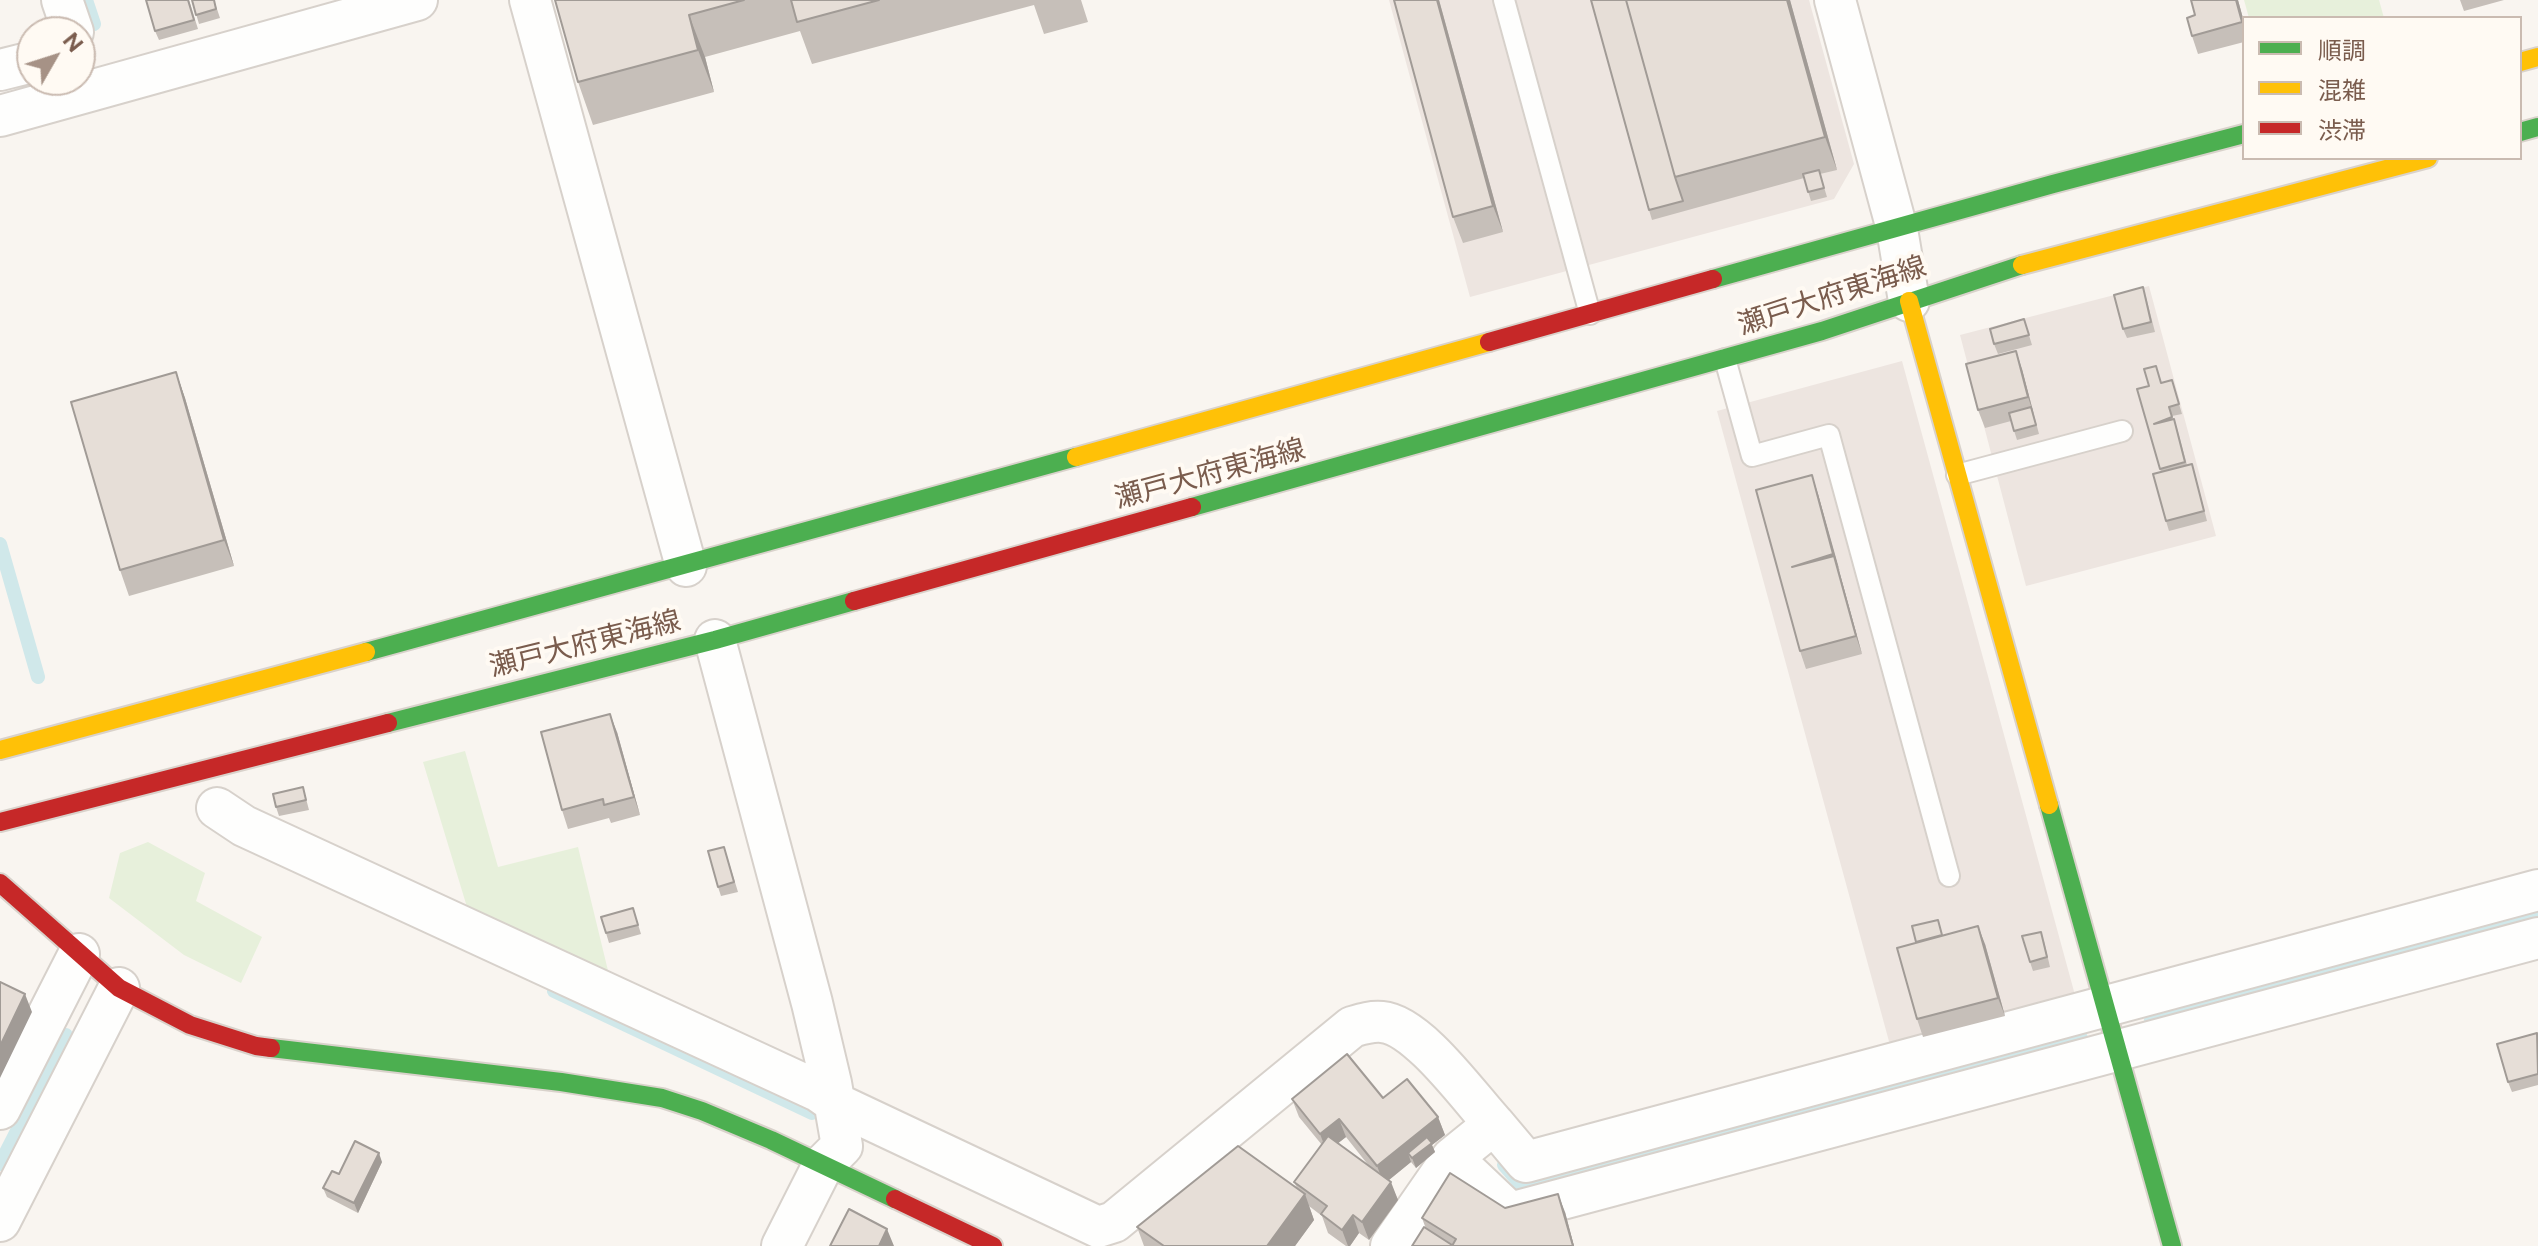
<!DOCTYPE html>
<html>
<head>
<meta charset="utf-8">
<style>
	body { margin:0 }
	#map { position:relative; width:2538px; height:1246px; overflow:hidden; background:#f9f5f0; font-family:"Public Sans","Noto Sans JP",sans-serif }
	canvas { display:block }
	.legend { position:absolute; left:2242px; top:16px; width:280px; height:144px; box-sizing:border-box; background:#fffaf3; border:2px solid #cabbb1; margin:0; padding:10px 14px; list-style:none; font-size:24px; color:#7a5c4d }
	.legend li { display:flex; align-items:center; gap:16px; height:40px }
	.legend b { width:40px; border:2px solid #cabbb1 }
	.north { position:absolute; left:16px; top:16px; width:80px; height:80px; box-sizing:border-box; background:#fffaf3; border:2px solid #cabbb1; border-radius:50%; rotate:51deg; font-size:22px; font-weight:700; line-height:32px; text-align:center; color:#7a5c4d }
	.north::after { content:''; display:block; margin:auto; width:28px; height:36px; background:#a69286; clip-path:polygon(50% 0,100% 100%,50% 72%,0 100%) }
</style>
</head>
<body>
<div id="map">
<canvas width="2538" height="1246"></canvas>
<ul class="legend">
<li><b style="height:10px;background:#4caf50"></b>順調</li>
<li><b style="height:10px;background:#ffc107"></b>混雑</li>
<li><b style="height:10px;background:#c62828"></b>渋滞</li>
</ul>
<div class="north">N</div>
</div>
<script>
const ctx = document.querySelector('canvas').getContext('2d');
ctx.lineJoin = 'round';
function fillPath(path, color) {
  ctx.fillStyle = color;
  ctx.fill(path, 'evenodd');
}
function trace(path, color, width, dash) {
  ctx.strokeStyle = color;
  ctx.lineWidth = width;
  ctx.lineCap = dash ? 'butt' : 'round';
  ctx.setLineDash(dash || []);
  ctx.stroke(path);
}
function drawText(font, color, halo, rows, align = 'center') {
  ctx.font = font + ' "Public Sans","Noto Sans JP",sans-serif';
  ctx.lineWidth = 8;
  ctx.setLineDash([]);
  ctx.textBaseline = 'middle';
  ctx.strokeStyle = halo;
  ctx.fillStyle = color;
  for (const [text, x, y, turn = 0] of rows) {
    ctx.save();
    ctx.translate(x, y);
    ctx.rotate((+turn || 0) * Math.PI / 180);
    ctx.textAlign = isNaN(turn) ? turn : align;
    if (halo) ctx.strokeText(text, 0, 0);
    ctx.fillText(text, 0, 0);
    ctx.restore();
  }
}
fillPath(new Path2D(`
	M1389,0h420l45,164 -20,35 -364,98z
	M2149,286l67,250 -190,50 -66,-251z
	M1902,361l176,645 -185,50 -176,-645z`), '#ede5e0');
fillPath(new Path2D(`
	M2244,0h135l5,18h-135z
	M465,751l33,116 80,-20 33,136 -141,-66 -47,-155z
	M148,842l57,31 -9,28 66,36 -21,46 -57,-28 -75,-57 11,-45z`), '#e7f0db');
trace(new Path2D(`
	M86,0l8,24
	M0,544l38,133
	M554,991l258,122
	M2151,1020l387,-104
	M0,1164l66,-129
	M1504,1165l19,22 558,-149`), '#d0e8ea', 14);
const lane = new Path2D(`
	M1504,0l86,314
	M1725,359l27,97 77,-21 120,441
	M1957,475l165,-44`);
const street = new Path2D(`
	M62,0l11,32
	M530,0l156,566
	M1835,0l62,229 12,72
	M0,70l32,-8
	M0,116l417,-116
	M715,640l97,363 19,80 11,63 -19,19 -41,81
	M217,808l27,18 574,265 17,12 263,124 16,-5 238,-195c10,-3 19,-6 30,-5 36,3 87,75 112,102
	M0,1109l79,-155
	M1452,1158l58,55 1028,-275
	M0,1221l119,-233
	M1391,1246l61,-88 42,-34 32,38 1012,-272`);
const fast = new Path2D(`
	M2520,132l18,-5
	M1713,279l340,-95 191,-50
	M1192,507l630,-176 200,-66
	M366,652l710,-195
	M388,723l327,-83 139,-39
	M2049,805l123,441
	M271,1048l290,34 101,16 40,13 69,29 124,59`);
const slow = new Path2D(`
	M2520,62l18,-5
	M2022,265l406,-107
	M1909,301l140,504
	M1076,457l413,-115
	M0,750l366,-98`);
const jam = new Path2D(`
	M1489,342l224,-63
	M854,601l338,-94
	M0,822l388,-99
	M0,883l119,105 71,37 66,21 15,2
	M895,1199l98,47`);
trace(lane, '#d7d1cb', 24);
trace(street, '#d7d1cb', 44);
trace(fast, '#d9d2cb', 22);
trace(slow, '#d9d2cb', 22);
trace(jam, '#d9d2cb', 22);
trace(lane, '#fefefd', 20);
trace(street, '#fefefd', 40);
trace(fast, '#4caf50', 18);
trace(slow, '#ffc107', 18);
trace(jam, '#c62828', 18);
fillPath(new Path2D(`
	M189,0l9,29 -39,11 -4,-9z
	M192,0h22l6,18 -21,6z
	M555,0h526l7,22 -44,12 -10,-29 -222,59 -12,-33 -95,26 9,35 -121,33 -15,-43z
	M1394,0h45l64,232 -40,11 -10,-26z
	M1790,0l47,170 -17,4 7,23 -16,4 -7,-23 -152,42 -3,-10z
	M2191,0h47l6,22v20l-46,12 -6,-18 3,-21z
	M2460,0h44l-40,11z
	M2146,297l9,35 -28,6 -4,-9z
	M2024,319l8,26 -34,9 -4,-10z
	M2022,369l17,65 -22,6 -6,-19 -26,7 -7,-18z
	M176,372l9,26 49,168 -105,30 -9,-26z
	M2172,380l10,34 -10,2 5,12 10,37 8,9 12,47 -38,10 -3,-10 -5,-49 -24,-83z
	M1818,494l44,160 -56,15 -6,-18z
	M617,732l23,83 -29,8 -2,-5 -41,11 -6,-19z
	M303,787l6,23 -30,6 -3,-9z
	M727,856l11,36 -17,4 -3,-9z
	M633,908l8,26 -32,9 -3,-10z
	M1943,936l42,8 20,72 -82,21 -6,-18z
	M2044,941l6,26 -17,4 -3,-9z
	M2538,1036v49l-26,7 -4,-10z
	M1383,1098l55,19 7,18 -13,10 3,7 -19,16 -5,-6 -22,18 9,20 -29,40 -10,-7 -9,13h-4l-18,-13 -6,-17 -13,-10 5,14 -19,26h-151l-7,-19 160,-39 -3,-6 28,-37 -23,-28 -7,-18zM1346,1137l23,29 -31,-23z
	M382,1162l-24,51 -31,-16 -4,-9 16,-14z
	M1565,1212l9,34h-162l14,-17 -4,-11z`), '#c6bfb9');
fillPath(new Path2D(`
	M1437,0h2l64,232 -10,-26z
	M1787,0h3l47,170 -12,-33z
	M2236,0h2l6,22v5z
	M689,15l16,42 9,35 -16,-42z
	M2016,351l6,18 12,46 -6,-18z
	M176,372l9,26 49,168 -10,-26z
	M1812,475l6,19 22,78 -7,-18z
	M1834,556l6,18 22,80 -6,-18z
	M610,714l7,18 23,83 -6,-18z
	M1978,926l7,18 20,72 -7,-18z
	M25,994l7,18 -32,66v-32z
	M1438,1117l7,18 -13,10 3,7 -19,16 -4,-10 -4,-5 3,9 -27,22 -7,-18z
	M1339,1119l7,18 -19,15 -7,-18z
	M379,1153l3,9 -24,51 -4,-10z
	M1391,1182l7,18 -29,40 -7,-18z
	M1305,1194l9,26 -19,26h-28z
	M1558,1194l7,18 9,34h-1z
	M1353,1215l6,18 -9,13h-2l-6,-16z
	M887,1229l7,17h-15z`), '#a19b96');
const building = new Path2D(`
	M146,0h42l6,20 -39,11z
	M192,0h22l2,9 -20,6z
	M555,0h189l-55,15 9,35 -120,32z
	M791,0h88l-82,22z
	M1394,0h43l56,206 -40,11z
	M1591,0h35l49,177 8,24 -34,9z
	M1626,0h161l38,137 -150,40z
	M2191,0h45l6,22 -50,14 -5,-18 8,-3z
	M1819,170l5,18 -16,4 -5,-18z
	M2143,287l8,35 -28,7 -9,-34z
	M2024,319l5,16 -35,9 -4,-15z
	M2016,351l12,46 -50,13 -12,-46z
	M2156,366l5,17 11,-3 7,24 -10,3 3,10 -18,7 20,-5 11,43 -25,7 -23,-80 12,-3 -5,-17z
	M176,372l48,168 -104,30 -49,-168z
	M2031,407l5,18 -22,6 -5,-18z
	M2192,464l12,47 -38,10 -13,-47z
	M1812,475l21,79 -41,13 42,-11 22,80 -56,15 -44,-161z
	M610,714l24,83 -30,8 -1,-6 -41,11 -21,-78z
	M303,787l3,13 -30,7 -3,-13z
	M724,847l10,35 -16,5 -10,-36z
	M633,908l5,17 -32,8 -5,-16z
	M1938,920l4,15 -26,7 -4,-16z
	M1978,926l20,72 -81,21 -20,-71z
	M2041,932l6,25 -17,5 -8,-26z
	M0,982l25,12 -25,52z
	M2537,1033l1,41 -30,8 -11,-38z
	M1347,1054l36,44 24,-19 31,38 -61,49 -38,-47 -19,15 -28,-35z
	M1328,1136l63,46 -29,40 -9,-7 -11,15 -21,-16 6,-8 -33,-24z
	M1427,1137l5,6 -20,15 -4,-5z
	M355,1141l24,12 -25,50 -31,-15 9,-17 7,3z
	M1238,1146l67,48 -38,52h-103l-27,-19z
	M1450,1173l55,35 53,-14 15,52h-121l4,-7 -34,-21z
	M849,1209l38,20 -8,17h-49z
	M1424,1227l28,18v1h-40z`);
fillPath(building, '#e6ded7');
trace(building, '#a19b96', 2);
drawText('28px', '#7a5c4d', '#fffaf3', [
	["瀬戸大府東海線",1832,296,-18],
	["瀬戸大府東海線",1210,474,-15],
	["瀬戸大府東海線",585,644,-14]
]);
</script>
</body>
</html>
